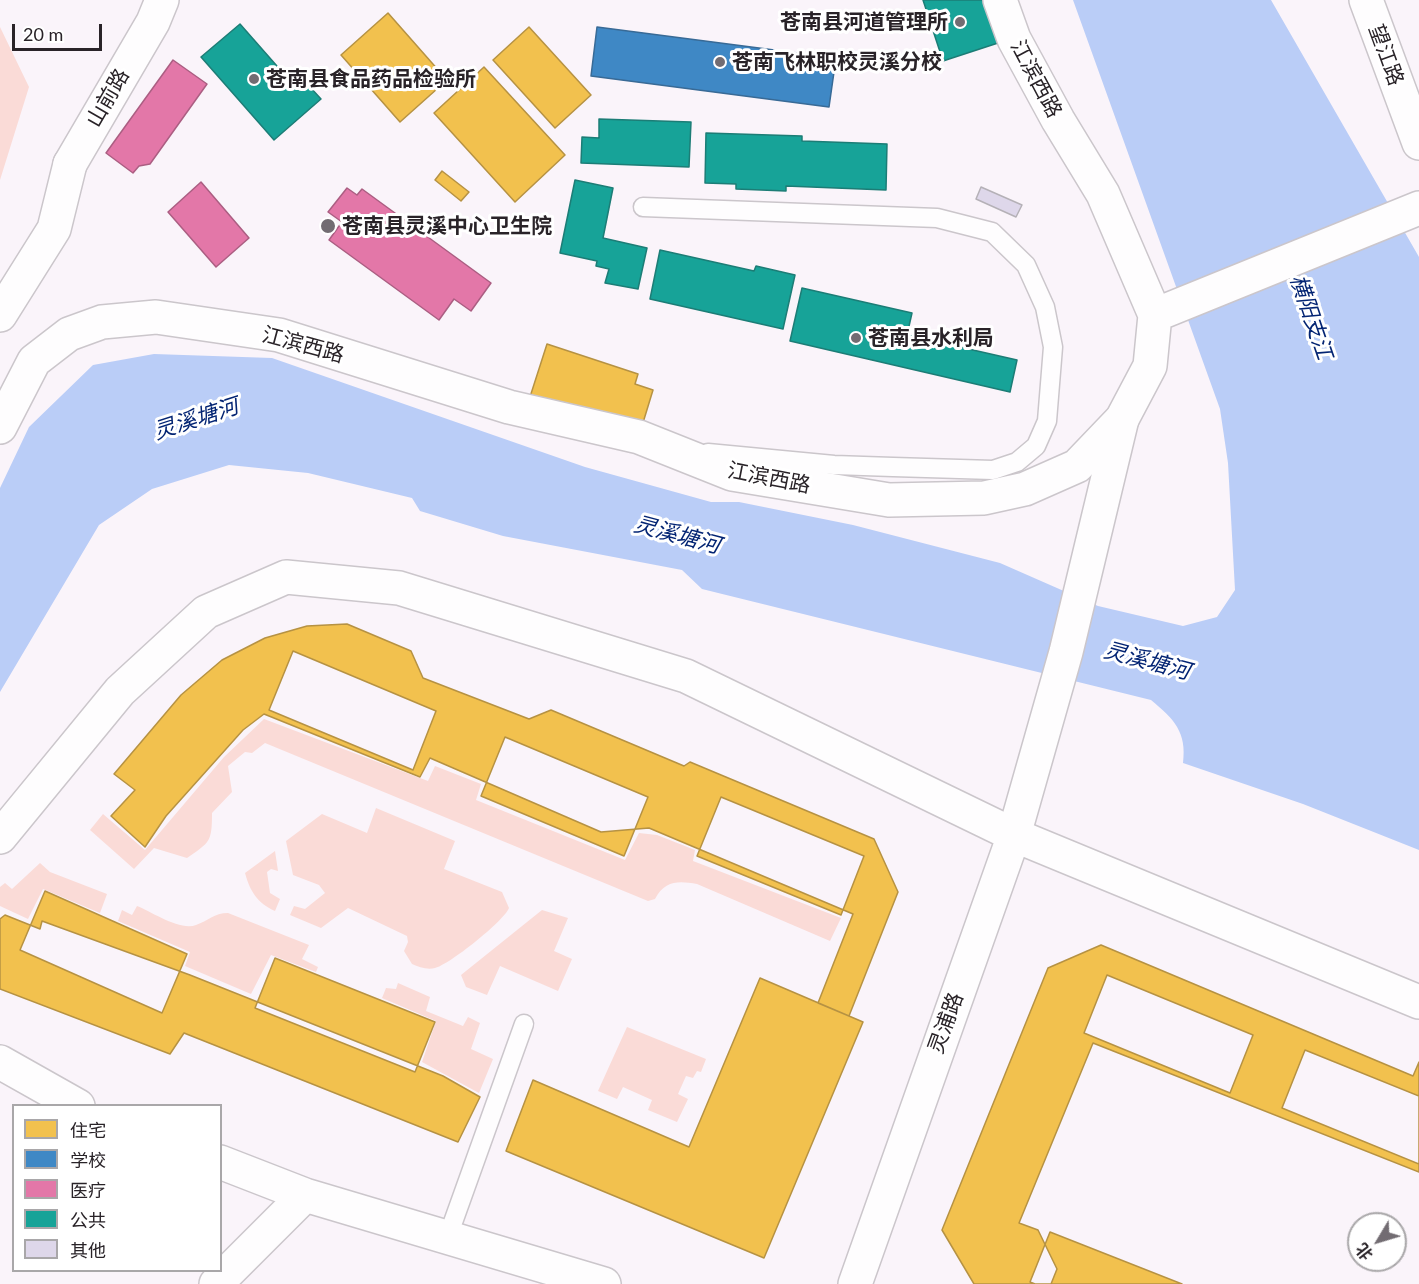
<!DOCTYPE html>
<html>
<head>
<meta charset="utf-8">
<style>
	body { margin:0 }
	#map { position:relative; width:1419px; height:1284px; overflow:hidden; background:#faf4fa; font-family:Lato,"Noto Sans SC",sans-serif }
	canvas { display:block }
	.legend { position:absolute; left:12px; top:1104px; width:210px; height:168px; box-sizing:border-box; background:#fff; border:2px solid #a9a7a9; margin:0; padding:8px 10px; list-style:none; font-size:18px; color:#292328 }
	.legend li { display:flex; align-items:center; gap:12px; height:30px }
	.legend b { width:30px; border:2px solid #a9a7a9 }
	.north { position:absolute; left:1347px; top:1212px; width:60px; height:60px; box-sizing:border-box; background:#fff; border:2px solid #a9a7a9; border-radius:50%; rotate:232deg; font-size:16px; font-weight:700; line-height:24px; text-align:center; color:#292328 }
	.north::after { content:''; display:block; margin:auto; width:21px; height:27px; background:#726c72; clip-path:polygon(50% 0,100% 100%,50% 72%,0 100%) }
	.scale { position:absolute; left:12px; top:24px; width:90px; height:27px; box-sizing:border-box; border:3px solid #292328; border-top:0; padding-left:8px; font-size:18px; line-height:21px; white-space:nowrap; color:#292328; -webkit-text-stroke:4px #fff; paint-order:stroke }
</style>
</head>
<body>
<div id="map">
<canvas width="1419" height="1284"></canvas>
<ul class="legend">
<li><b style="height:16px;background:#f2c14e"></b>住宅</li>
<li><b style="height:16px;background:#3f88c5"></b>学校</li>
<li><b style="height:16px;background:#e377a8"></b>医疗</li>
<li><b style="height:16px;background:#17a398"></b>公共</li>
<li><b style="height:16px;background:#ded7ea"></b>其他</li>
</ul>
<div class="north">北</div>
<div class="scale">20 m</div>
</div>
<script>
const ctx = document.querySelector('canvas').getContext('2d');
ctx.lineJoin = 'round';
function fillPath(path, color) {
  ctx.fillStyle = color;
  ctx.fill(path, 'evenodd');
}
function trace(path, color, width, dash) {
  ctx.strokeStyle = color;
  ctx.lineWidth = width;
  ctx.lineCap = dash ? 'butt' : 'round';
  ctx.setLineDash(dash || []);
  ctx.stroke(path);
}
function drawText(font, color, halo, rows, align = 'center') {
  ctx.font = font + ' Lato,"Noto Sans SC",sans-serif';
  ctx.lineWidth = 6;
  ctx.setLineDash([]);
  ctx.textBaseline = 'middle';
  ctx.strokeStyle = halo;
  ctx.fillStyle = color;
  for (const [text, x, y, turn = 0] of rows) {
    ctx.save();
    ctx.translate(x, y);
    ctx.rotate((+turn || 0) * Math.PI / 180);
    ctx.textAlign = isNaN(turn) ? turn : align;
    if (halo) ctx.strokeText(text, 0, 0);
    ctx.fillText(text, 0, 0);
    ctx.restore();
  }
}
fillPath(new Path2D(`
	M0,27l29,60 -29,93z
	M264,719l164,62 7,-15 46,18 -5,16 149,60 14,-27 18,2 38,15 -2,11 148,57 -11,23 -133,-57c-18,-3 -32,-4 -42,15l-7,2 -383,-158 -13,10 -7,-1 -17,14 4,26 -20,21c0,29 -2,29 -25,45l-33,-10 -20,21 -44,-39 13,-16 42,36 79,-93z
	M376,808l79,33 -11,28 58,23 7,16c-5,13 -60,57 -74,60 -8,2 -16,-1 -23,-4l-8,-13 4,-9 -1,-6 -59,-28 -27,20 -31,-13 4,-9 11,3 20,-16 -6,-8 -26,-10 -7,-34 36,-27 45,19z
	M275,851l3,20 -7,-2 -4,3 3,21 10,6 -5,12c-18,-8 -25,-20 -30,-38z
	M40,863l10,9 57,22 -7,19 -57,-24 -15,30 -28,-13v-19l5,-4 7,6z
	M137,906c15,6 43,25 59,19 12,-4 18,-12 32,-12l81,32 -7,14 16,8 -2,5 -45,-17 -20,39 -66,-28 5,-14 -72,-31 4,-11 10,5z
	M542,910l26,8 -14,33 18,8 -14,32 -58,-25 -13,29 -21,-8 -5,-12z
	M398,983l32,14 -4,14 37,15 5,-9 12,6 -9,26 22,10 -14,34 -57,-31 14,-41 -54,-23 4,-10 10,1z
	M627,1027l79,32 -5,13 -4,-1 -4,7 -7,-2 -8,18 10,5 -11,23 -29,-12 4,-10 -29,-13 -6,12 -19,-8z`), '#fadbd7');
fillPath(new Path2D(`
	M1073,0h198l148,257v593l-116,-46 -120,-41c4,-31 -9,-44 -32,-63l-449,-111 -20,-19 -179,-34 -83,-25 -8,-13 -104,-25 -79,-8 -77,24 -53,36 -99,167v-204l29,-61 64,-62 61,-11 118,4 313,109 126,35h28l114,23 147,38 98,43 85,20 34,-9 18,-27 -7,-127 -8,-54z`), '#bacdf7');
const homes = new Path2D(`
	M388,13l59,67 -47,42 -59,-67z
	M529,27l62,68 -36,33 -62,-68z
	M484,67l81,88 -50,47 -81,-89z
	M442,171l27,21 -8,9 -26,-21z
	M547,344l91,30 -3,10 18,6 -11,36 -113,-26z
	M347,624l64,27 12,27 106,41 22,-9 133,56 6,-4 184,77 24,53 -49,124 -31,-13 35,-89 -204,-86 -48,4 -171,-74 -10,19 -156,-63 -21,16 -77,86 -21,31 -34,-31 24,-26 -21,-16 67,-79 41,-35 43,-22 42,-12z
	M293,651l143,60 -23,59 -144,-60z
	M505,737l143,60 -24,59 -143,-60z
	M721,797l143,59 -23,59 -144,-59z
	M45,891l142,63 -25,59 -142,-63z
	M5,915l35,14 2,-8 148,54 253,101 37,21 -22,45 -274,-109 -14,21 -170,-65v-70z
	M1101,945l312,131 6,-14v110l-326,-129 -74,180 19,7 19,39 -6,15h-77l-32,-54 106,-262z
	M275,958l160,64 -20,50 -160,-64z
	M1107,975l146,60 -23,58 -146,-60z
	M760,978l103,44 -99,236 -258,-107 27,-71 156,67z
	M1305,1050l114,46v68l-137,-56z
	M1050,1232l132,52h-147l-5,-2z`);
fillPath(homes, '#f2c14e');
trace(homes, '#b69243', 1.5);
const schools = new Path2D(`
	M597,27l239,31 -7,49 -238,-31z`);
fillPath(schools, '#3f88c5');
trace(schools, '#386a96', 1.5);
const health = new Path2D(`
	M173,60l34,24 -57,80 -11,2 -6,7 -27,-20z
	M201,182l48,56 -33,29 -48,-55z
	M347,188l10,7 5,-6 129,94 -20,28 -17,-12 -15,21 -110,-80 13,-18 -14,-10z`);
fillPath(health, '#e377a8');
trace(health, '#ab5e82', 1.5);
const public = new Path2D(`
	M923,0h60l15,43 -55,18z
	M240,24l51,58 8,-7 22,24 -47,41 -73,-83z
	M599,119l92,3 -2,45 -108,-4 1,-26 17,1z
	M706,133l96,3v5l85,3 -1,46 -100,-4v5l-50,-2v-5l-31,-1z
	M575,180l38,8 -10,50 44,10 -9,41 -33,-6 4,-14 -13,-3 1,-5 -37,-8z
	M660,250l94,21 2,-5 39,9 -12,54 -133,-30z
	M802,288l110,25 -5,22 110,25 -7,32 -220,-51z`);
fillPath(public, '#17a398');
trace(public, '#1c7d76', 1.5);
const building = new Path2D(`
	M981,187l41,18 -6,12 -40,-18z`);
fillPath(building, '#ded7ea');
trace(building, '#b5b1b7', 1.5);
const lane = new Path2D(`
	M643,207l294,11 55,14 34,33 19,42 8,40 -6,74 -11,25 -19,16 -24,8 -100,-3 -59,-2 -126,-12
	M447,1239l77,-215`);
const street = new Path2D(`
	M1366,0l53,143
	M70,164l83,-142 9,-22
	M0,837l120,-146 86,-79 80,-35 113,11 287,88 328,159 405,167
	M0,1062l78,44
	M220,1162l85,33 299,89
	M216,1284l89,-89
	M855,1284l159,-449 52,-183 56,-233`);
const secondary = new Path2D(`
	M0,315l54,-86 16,-65
	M1155,315l264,-107
	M0,427l34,-66 35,-27 33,-12 54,-5 123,18 230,72 130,30 93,37 157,26 95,-2 41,-9 52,-23 45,-47 28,-53 5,-51 -52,-121 -45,-74 -44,-81 -14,-39`);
trace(lane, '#cbc6cb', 21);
trace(street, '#cbc6cb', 36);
trace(secondary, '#cbc6cb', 36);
trace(lane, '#fefdfe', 18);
trace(street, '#fefdfe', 33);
trace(secondary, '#fefdfe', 33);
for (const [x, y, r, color] of [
	[960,22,6,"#726c72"],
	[720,62,6,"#726c72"],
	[254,79,6,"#726c72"],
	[328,226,8,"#726c72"],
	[856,338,6,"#726c72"]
]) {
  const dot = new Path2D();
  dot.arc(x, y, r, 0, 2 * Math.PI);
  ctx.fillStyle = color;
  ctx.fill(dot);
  trace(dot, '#fff', 2);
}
drawText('bold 21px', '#292328', '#fff', [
	["苍南县河道管理所",948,22,"right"],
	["苍南飞林职校灵溪分校",732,62],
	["苍南县食品药品检验所",266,79],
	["苍南县灵溪中心卫生院",342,226],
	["苍南县水利局",868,338]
], 'left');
drawText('21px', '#292328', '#fff', [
	["望江路",1386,55,70],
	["江滨西路",1036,79,62],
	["山前路",108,98,-60],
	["江滨西路",303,345,15],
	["江滨西路",769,478,11],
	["灵浦路",946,1023,-70]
]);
drawText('italic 22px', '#032473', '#fff', [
	["横阳支江",1311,317,71],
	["灵溪塘河",196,419,-18],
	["灵溪塘河",677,535,15],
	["灵溪塘河",1147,661,15]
]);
</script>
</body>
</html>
